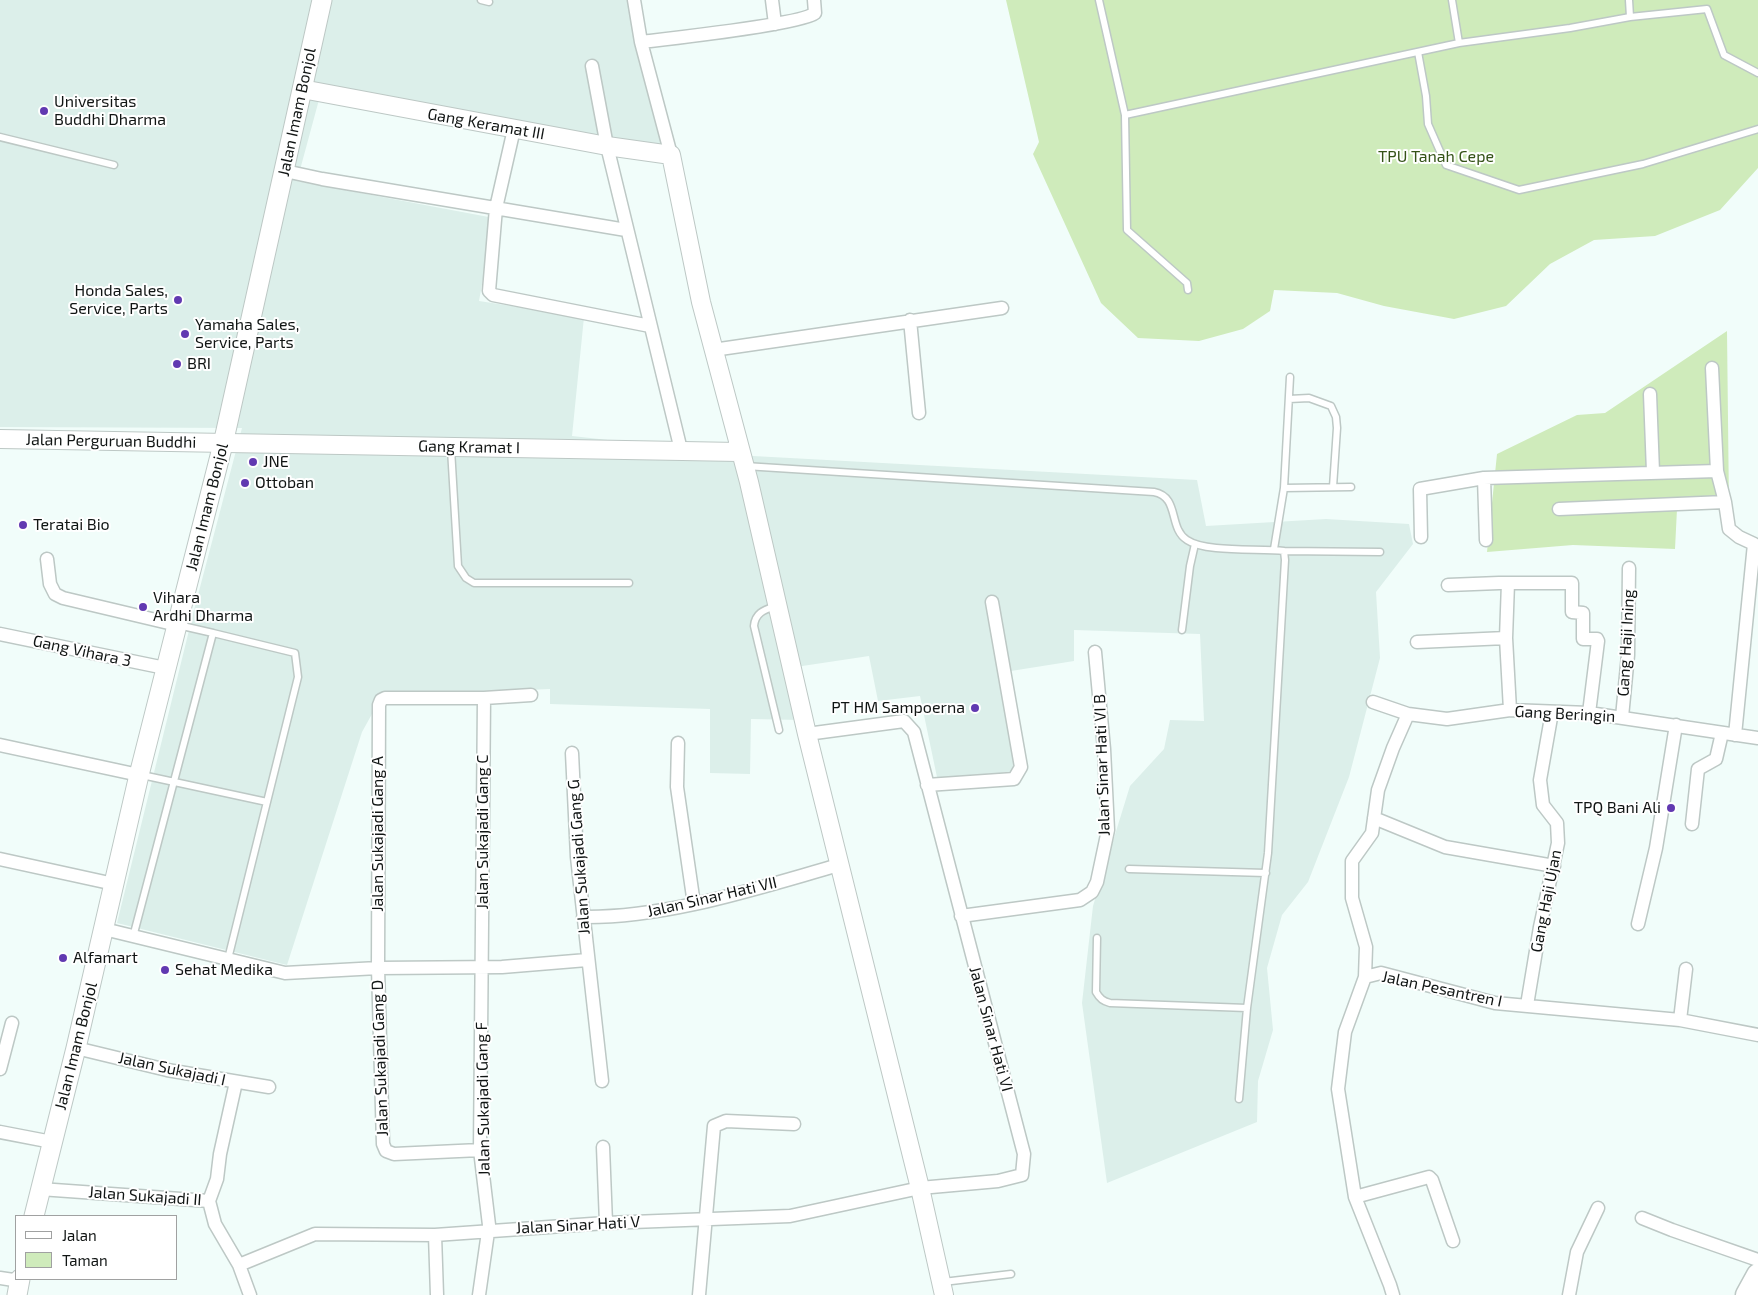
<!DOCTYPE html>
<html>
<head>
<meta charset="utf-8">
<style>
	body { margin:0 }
	#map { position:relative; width:1758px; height:1295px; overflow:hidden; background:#f1fdfa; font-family:"Exo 2",sans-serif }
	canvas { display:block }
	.legend { position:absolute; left:15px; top:1215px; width:162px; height:65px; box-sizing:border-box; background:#fff; border:1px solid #a0a1a1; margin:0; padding:6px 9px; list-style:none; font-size:15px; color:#111514 }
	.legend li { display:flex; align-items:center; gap:10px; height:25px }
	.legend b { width:25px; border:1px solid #a0a1a1 }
</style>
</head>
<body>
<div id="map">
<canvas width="1758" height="1295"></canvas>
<ul class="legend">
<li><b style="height:6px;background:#fff"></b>Jalan</li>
<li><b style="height:14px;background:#cfebbb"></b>Taman</li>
</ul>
</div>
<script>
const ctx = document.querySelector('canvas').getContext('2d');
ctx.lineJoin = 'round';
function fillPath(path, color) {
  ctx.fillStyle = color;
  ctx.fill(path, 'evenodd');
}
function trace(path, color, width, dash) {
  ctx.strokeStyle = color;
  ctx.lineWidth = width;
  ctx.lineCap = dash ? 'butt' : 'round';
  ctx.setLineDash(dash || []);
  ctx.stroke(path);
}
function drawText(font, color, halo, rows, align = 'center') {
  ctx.font = font + ' "Exo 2",sans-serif';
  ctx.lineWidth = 4;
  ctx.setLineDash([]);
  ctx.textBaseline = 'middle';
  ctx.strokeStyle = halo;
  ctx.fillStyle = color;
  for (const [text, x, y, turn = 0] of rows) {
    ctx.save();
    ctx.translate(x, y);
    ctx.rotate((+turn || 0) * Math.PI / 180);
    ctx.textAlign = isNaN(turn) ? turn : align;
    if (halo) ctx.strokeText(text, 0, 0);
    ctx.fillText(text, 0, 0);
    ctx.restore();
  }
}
fillPath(new Path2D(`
	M0,0h636l29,150 -345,-54 -23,85 197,37 -15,83 105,16 -12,119 181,20 444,24 9,46 120,-7 83,5 4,20 -37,48 4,66 -31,119 -41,105 -26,33 -15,53 6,62 -15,51 -1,41 -150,61 -25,-180 11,-97 37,-120 34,-37 6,-29 34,1 -4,-87 -126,-4v31l-63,10 12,99 -85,12 -18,-86 -42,5 -9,-45 -80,12 12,52 -50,-1 -1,55 -40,-1v-64l-160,-5v-15l-168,7 -20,36 -75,233 -170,-42 77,-313 48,-182 -242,-1z`), '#dcefea');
fillPath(new Path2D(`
	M1006,0h752v168l-38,42 -65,26 -61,4 -44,24 -44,42 -52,13 -70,-13 -47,-13 -63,-3 -4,21 -27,18 -44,12 -61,-3 -37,-35 -68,-149 6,-12z
	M1727,331l2,176 -52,2 -2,40 -102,-4 -86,7 10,-98 80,-39 28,-2z`), '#cfebbb');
const lane = new Path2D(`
	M481,0l8,2
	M1099,0l26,115
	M1452,0l7,43
	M1629,0l1,17
	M1418,52l8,44 2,28 18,41 73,25 124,-26 115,-35
	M0,137l114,28
	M1188,290l-1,-7 -60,-53 -2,-115 334,-72 111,-15 60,-11 77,-8 17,46 34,18
	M1289,399l20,-1 22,8 5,11 1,11 -4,59
	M451,449l7,117 8,12 8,5h155
	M745,466l409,26c26,5 14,36 33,48 19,13 72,8 97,11l1,9 -17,293 -21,155 -8,91
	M1284,488l67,-1
	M1274,549l10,-61 6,-111
	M1284,551l96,1
	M775,606c-11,4 -20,7 -21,20l25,104
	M178,625l35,8
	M1182,630l8,-64 5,-22
	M142,775l125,27
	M1129,869l137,4
	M133,937l80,-304 82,20 3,24 -70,282
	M1097,938l-1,54c4,7 7,9 14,11l137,5
	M943,1282l68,-8`);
const street = new Path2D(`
	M634,0l7,42 30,113
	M772,0l3,24
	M641,42c25,-3 162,-18 174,-29l-1,-13
	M592,66l15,80 74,304
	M514,129l-18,79 -7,83 4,4 157,31
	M285,171l37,8 304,51
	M910,320l9,93
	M713,350l289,-42
	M1712,368l5,103
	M1650,394l3,78
	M1484,478l2,62
	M1559,509l166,-7
	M1421,537l-1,-48 64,-11 233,-7 8,31 4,27 10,8 15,7 -19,191
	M47,559l3,25 5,10 8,4 114,27
	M1508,583l-2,55 4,72
	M1448,585l51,-2h73v29l11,1v26h14l1,2 -9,72
	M0,634l165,34
	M1417,642l89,-4
	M1373,702l35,12 39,5 63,-9 79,3 169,25
	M1622,717l6,-62 1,-87
	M678,743l-1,44 17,117
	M0,745l139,30
	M572,753l5,104 25,224
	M927,785l87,-6 7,-12 -29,-165
	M1374,818l71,29 109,19
	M1692,824l6,-55 18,-10 6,-26
	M0,859l114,25
	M961,916l119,-16 12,-8 5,-10 11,-52 -4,-81 -9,-97
	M583,917c85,1 174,-29 256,-52
	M1638,924l18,-76 20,-123
	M104,929l181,44 93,-5 124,-1 85,-7
	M1365,977l1,-30 -14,-49v-37l20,-28 6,-43 15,-42 15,-34
	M1527,1005l13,-78 18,-84 -1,-20 -14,-18 -3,-25 12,-68
	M1680,1020l6,-51
	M76,1048l91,22 102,17
	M0,1069l12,-46
	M0,1132l52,10
	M603,1147l3,76
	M480,1150l-86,4 -8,-3 -3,-7 -5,-176 1,-263 2,-5 4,-2h99l47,-3
	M40,1189l169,12 6,23 24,41 11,30
	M1355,1197l74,-20 3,3 21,61
	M209,1201l8,-22 3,-25 16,-72
	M1642,1218l30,12 86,30
	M435,1235l2,60
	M239,1265l76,-31 120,1 171,-12 184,-7 130,-28 78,-7 24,-6 2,-21 -110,-422 -10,-11 -97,13
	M0,1278l20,3
	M479,1295l10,-70 -9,-75 4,-452
	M699,1295l15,-169 12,-5 68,3
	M1393,1295l-3,-10 -35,-88 -17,-108 7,-57 20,-55 16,-4 114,30 185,17 78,15
	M1569,1295l8,-43 21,-44`);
const secondary = new Path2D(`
	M302,89l305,57 64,9 30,147 48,180 58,252 113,454 24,107
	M0,439l739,13`);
const primary = new Path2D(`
	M34,1216l42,-168 63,-273 84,-331 99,-444
	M17,1295l3,-16`);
const highway = new Path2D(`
	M1747,1295l11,-20`);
trace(lane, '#bdc8c5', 9);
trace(street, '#bdc8c5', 15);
trace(secondary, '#bdc8c5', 20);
trace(primary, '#bdc8c5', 21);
trace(highway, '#bdc8c5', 25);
trace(lane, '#fff', 6);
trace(street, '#fff', 12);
trace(secondary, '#fff', 18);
trace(primary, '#fff', 19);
trace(highway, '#fff', 22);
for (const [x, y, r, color] of [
	[44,111,5,"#6139b1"],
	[178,300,5,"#6139b1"],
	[185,334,5,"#6139b1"],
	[177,364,5,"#6139b1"],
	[253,462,5,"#6139b1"],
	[245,483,5,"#6139b1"],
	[23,525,5,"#6139b1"],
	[143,607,5,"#6139b1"],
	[975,708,5,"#6139b1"],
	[1671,808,5,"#6139b1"],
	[63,958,5,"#6139b1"],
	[165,970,5,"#6139b1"]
]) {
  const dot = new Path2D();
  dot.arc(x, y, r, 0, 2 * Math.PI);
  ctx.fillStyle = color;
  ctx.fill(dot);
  trace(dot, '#fff', 2);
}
drawText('16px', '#111514', '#fff', [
	["Universitas",54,102],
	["Buddhi Dharma",54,120],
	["Honda Sales,",168,291,"right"],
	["Service, Parts",168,309,"right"],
	["Yamaha Sales,",195,325],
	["Service, Parts",195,343],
	["BRI",187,364],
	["JNE",263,462],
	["Ottoban",255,483],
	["Teratai Bio",33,525],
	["Vihara",153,598],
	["Ardhi Dharma",153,616],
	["PT HM Sampoerna",965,708,"right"],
	["TPQ Bani Ali",1661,808,"right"],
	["Alfamart",73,958],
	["Sehat Medika",175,970]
], 'left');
drawText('16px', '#111514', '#fff', [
	["Jalan Imam Bonjol",297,112,-78],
	["Gang Keramat III",486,124,10],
	["Jalan Perguruan Buddhi",111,441,1],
	["Gang Kramat I",469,447,1],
	["Jalan Imam Bonjol",207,507,-76],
	["Gang Haji Ining",1626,643,-87],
	["Gang Vihara 3",82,651,12],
	["Gang Beringin",1565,714,3],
	["Jalan Sinar Hati VI B",1102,765,-92],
	["Jalan Sukajadi Gang C",483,832,-90],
	["Jalan Sukajadi Gang A",378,834,-90],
	["Jalan Sukajadi Gang G",579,857,-94],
	["Jalan Sinar Hati VII",712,897,-13],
	["Gang Haji Ujan",1546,901,-79],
	["Jalan Pesantren I",1442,989,12],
	["Jalan Sinar Hati VI",991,1029,75],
	["Jalan Imam Bonjol",76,1046,-76],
	["Jalan Sukajadi Gang D",380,1058,-92],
	["Jalan Sukajadi I",172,1069,12],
	["Jalan Sukajadi Gang F",483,1099,-91],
	["Jalan Sukajadi II",145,1196,4],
	["Jalan Sinar Hati V",578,1225,-3]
]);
drawText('16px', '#355318', '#fff', [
	["TPU Tanah Cepe",1436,157]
]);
</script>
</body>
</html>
